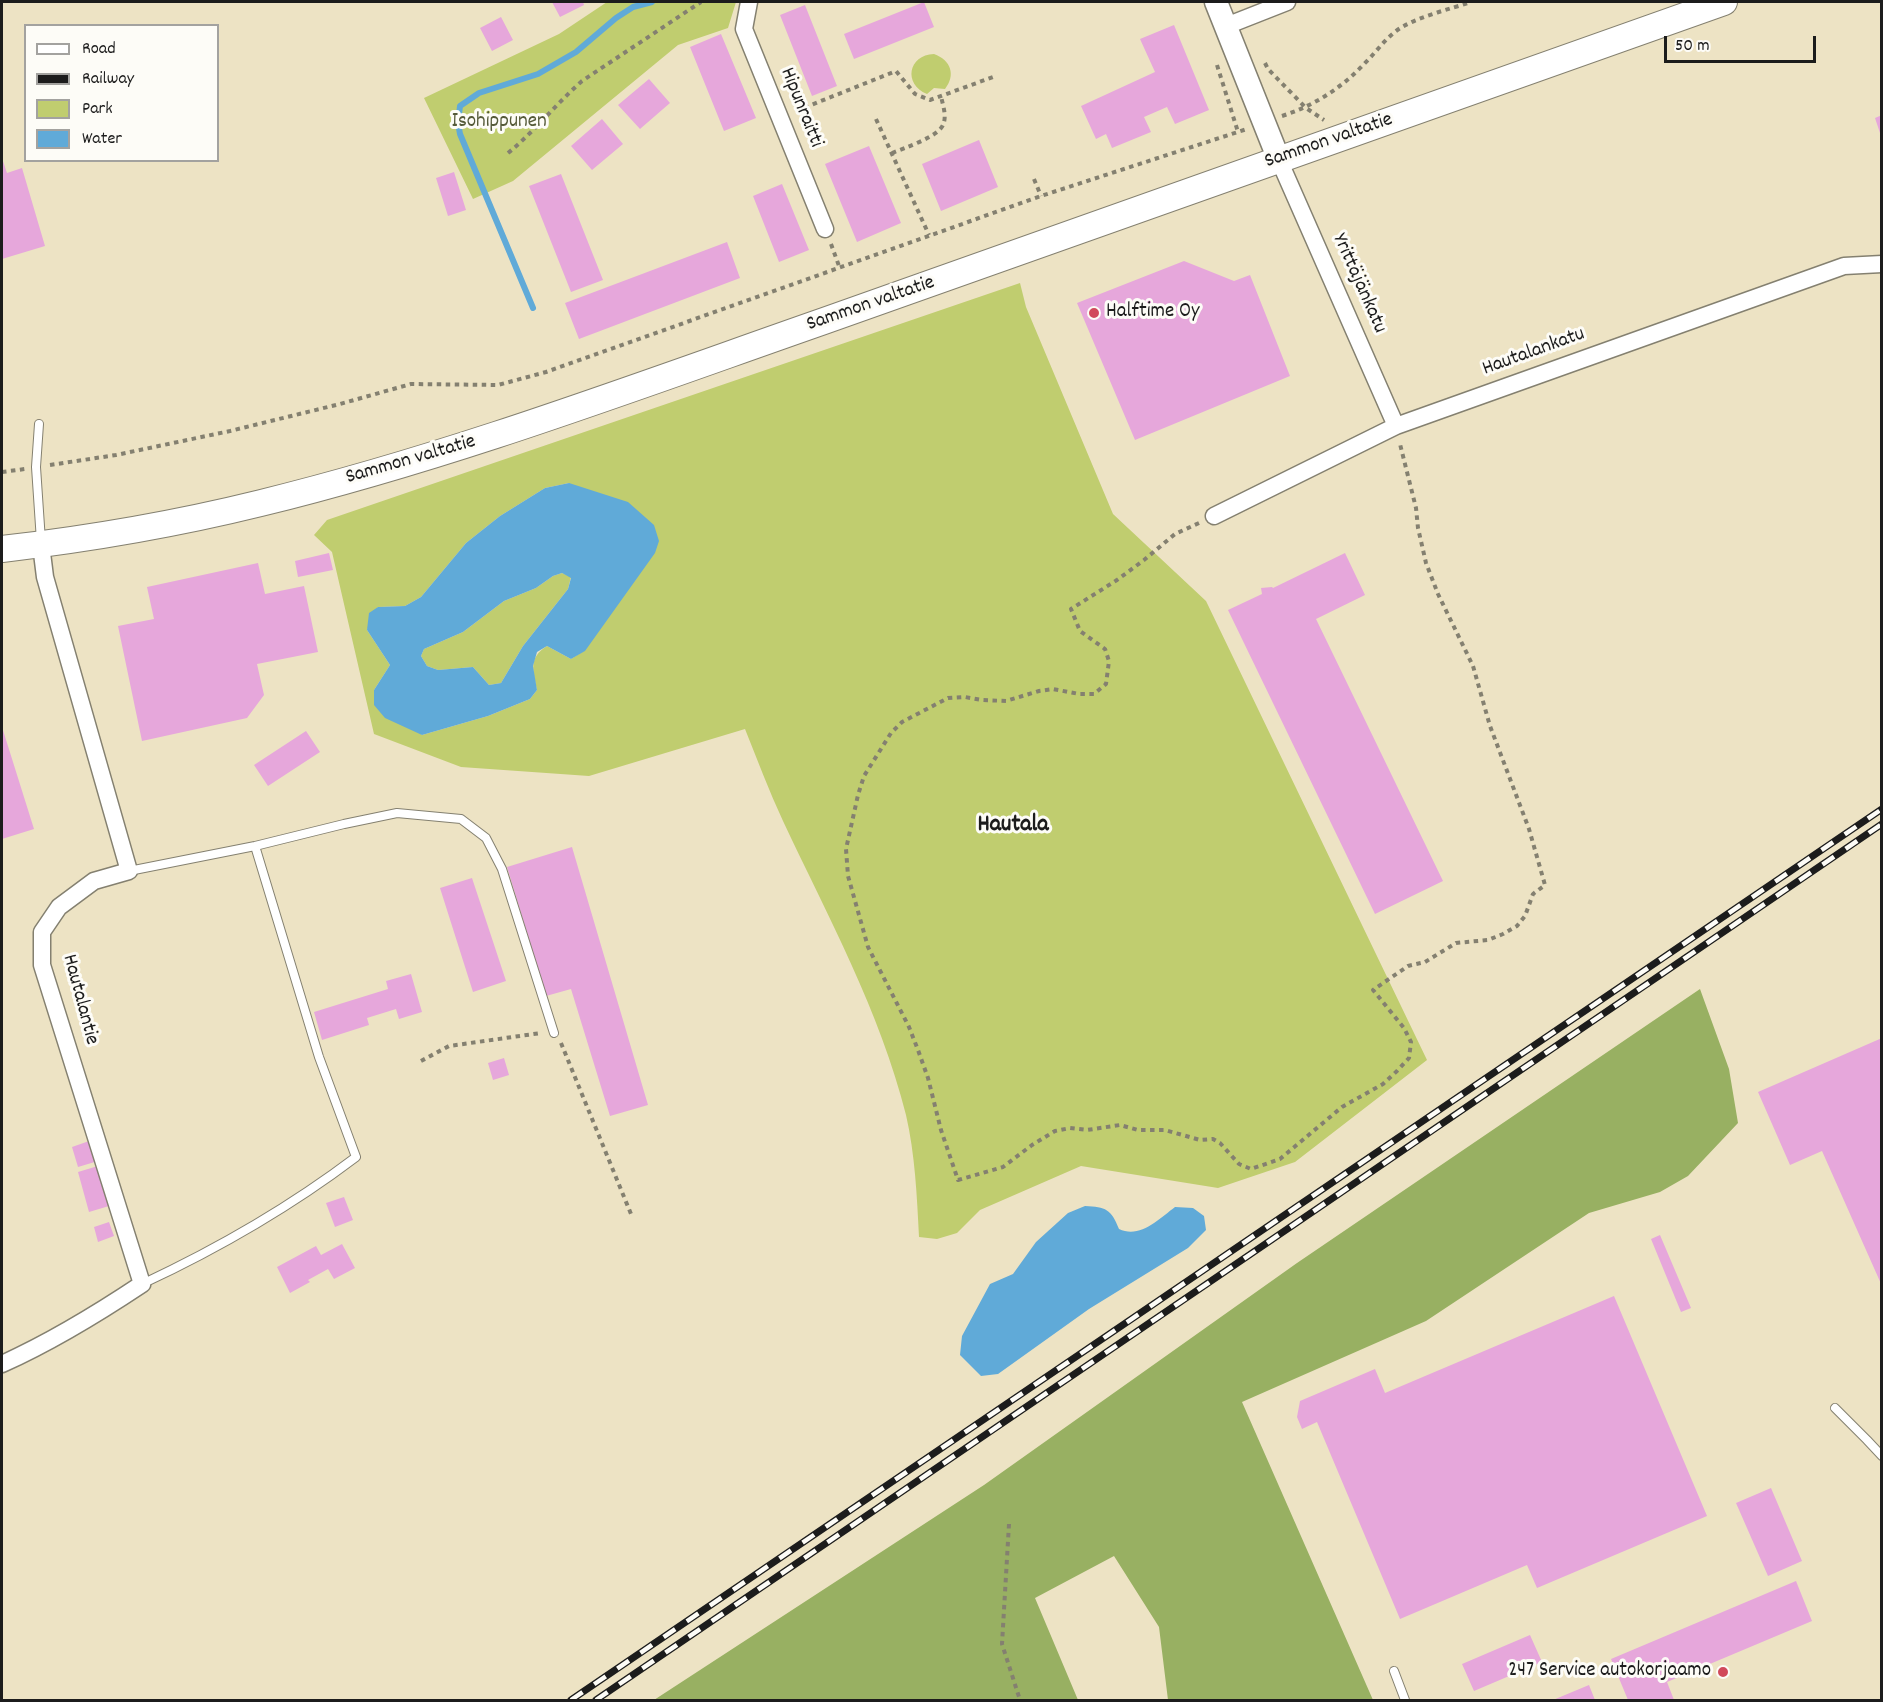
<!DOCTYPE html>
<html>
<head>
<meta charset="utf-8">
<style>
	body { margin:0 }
	#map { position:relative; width:1883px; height:1702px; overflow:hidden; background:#ede3c4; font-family:Dekko,sans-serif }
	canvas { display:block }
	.frame { position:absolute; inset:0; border:3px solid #1c1c1c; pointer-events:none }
	.legend { position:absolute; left:24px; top:24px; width:195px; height:138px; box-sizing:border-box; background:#fdfcf7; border:2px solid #a3a29f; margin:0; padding:8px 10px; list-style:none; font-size:18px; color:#1c1c1c }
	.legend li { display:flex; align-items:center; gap:12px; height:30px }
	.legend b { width:30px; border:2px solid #a3a29f }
	.scale { position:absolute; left:1664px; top:36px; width:152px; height:27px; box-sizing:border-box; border:3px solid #1c1c1c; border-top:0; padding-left:8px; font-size:18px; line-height:21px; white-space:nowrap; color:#1c1c1c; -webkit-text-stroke:4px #fdfcf7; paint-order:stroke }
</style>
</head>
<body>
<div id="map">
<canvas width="1883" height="1702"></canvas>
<div class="frame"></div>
<ul class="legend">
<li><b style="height:8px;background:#fff"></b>Road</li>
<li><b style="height:8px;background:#1c1c1c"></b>Railway</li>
<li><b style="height:16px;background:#c0cd6f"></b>Park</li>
<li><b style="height:16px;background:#60aad8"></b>Water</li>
</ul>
<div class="scale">50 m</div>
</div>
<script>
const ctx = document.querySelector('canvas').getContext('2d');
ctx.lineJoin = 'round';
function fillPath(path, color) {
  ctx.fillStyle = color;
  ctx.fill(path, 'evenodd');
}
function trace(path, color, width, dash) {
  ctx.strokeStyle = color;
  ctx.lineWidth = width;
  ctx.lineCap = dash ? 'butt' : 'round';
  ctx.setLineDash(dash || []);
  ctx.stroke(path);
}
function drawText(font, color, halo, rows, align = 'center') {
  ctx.font = font + ' Dekko,sans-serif';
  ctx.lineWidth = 6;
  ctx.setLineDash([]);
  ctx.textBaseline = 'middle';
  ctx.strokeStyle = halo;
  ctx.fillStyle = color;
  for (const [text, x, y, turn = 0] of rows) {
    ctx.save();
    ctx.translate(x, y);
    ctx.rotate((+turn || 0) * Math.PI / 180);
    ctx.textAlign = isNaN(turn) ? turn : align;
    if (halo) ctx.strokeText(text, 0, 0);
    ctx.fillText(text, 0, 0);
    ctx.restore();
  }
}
fillPath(new Path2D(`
	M607,2h129l-8,26 -50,17 -165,136 -40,18 -49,-101 135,-64z
	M934,54c17,6 22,21 11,35l-11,-1 -7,6c-24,-10 -19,-39 7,-40z
	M1020,283l6,24 87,207 93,87 221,459 -132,102 -77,26 -137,-22 -101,44 -23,23 -20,6 -18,-2c-2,-41 -4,-83 -13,-122 -26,-104 -78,-198 -123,-294 -14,-30 -26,-62 -38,-92l-156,47 -128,-9 -87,-33 -42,-182 -18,-17 13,-15zM569,483l16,167 -14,9 -24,-13c-19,12 -14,24 -10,44l-7,9 -42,17 -66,19 -48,-45 16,-25 -23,-35 11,-23 27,-1 16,-9 45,-54 34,-27 45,-28z
	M562,573l9,4 -3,12 -45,57 -22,37 -12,2 -16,-18 -35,3 -11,-4 -6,-10 3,-7 39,-17 41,-31 32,-13 17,-12z`), '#c0cd6f');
fillPath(new Path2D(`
	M1700,989l29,80 9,54 -50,53 -28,16 -71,21 -163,108 -184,81 131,298h-205l-9,-73 -45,-71 -79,42 43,102h-424l330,-215 313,-222z`), '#98b062');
fillPath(new Path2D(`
	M569,483l59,19 26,23 5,16 -4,12 -70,98 -14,8 -24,-13 -10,6 -4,14 4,24 -7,9 -42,17 -66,19 -37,-17 -11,-13v-15l16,-25 -23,-35 2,-17 9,-6 27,-1 16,-9 45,-54 34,-27 45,-28zM562,573l9,5 -3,11 -45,57 -22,37 -12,2 -16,-18 -35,3 -11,-4 -6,-10 3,-7 39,-17 41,-31 32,-13 17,-12z
	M1085,1206c21,1 26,3 34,23 21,10 40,-10 56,-22l18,1 11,8 2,14 -18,18 -99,61 -91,65 -17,2 -21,-21 2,-19 28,-52 23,-10 23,-32 32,-29z`), '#60aad8');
trace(new Path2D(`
	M533,308l-73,-174 -2,-11 2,-17 19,-13 59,-19 38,-22 40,-34 17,-11 19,-5`), '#60aad8', 6);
fillPath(new Path2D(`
	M552,2h31l1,3 -24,12z
	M924,2l10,25 -80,32 -10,-25z
	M805,5l32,81 -25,10 -32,-81z
	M501,17l12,23 -21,11 -12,-23z
	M1174,25l35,85 -34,14 -8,-17 -23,10 7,15 -39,16 -6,-14 -10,5 -15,-33 74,-34 -15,-33z
	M721,34l35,84 -32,13 -34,-84z
	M649,79l21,24 -30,26 -22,-24z
	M1882,115v20l-1,1 -6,-18z
	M602,119l21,25 -31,26 -21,-24z
	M979,140l19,47 -57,24 -19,-47z
	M869,146l32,77 -44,19 -32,-78z
	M2,158l5,15 15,-5 23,78 -43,13z
	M454,172l12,38 -18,6 -12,-38z
	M561,174l42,106 -32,12 -42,-106z
	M782,184l27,66 -30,12 -26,-66z
	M727,242l13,36 -161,61 -14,-36z
	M1184,261l50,20 16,-6 40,101 -155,64 -58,-137z
	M329,553l4,17 -35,7 -3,-16z
	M1345,553l20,42 -49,24 127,262 -68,33 -147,-304 34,-16 -1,-6 11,-1 1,1z
	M258,563l7,31 39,-8 14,66 -61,12 7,31 -17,23 -105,23 -24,-115 36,-7 -7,-32z
	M2,727l32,102 -32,10z
	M306,731l14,21 -52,34 -14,-21z
	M572,847l76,258 -38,11 -39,-127 -25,7 -39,-129z
	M472,878l34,103 -33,11 -33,-104z
	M411,974l11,38 -23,7 -3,-10 -29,9 2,7 -47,15 -8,-28 74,-23 -2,-8z
	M1882,1038v248l-60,-135 -32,14 -32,-73z
	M504,1058l5,17 -16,5 -5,-17z
	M92,1140l6,21 -20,6 -6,-20z
	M98,1166l11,40 -20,6 -11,-40z
	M344,1197l9,23 -18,7 -9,-24z
	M109,1222l5,14 -16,6 -4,-15z
	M1660,1235l31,73 -10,4 -30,-73z
	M342,1244l13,24 -21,11 -6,-10 -20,11 2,2 -20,11 -13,-26 39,-21 5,9z
	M1614,1296l93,220 -170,72 -10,-23 -127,54 -83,-197 -15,7 -5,-12 3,-16 75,-32 10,24z
	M1771,1488l31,73 -34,15 -32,-73z
	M1796,1581l16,40 -145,61 7,18h-46l-17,-41z
	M1530,1635l12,27 -68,29 -12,-27z
	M1589,1685l6,15h-42z`), '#e6a7db');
const lane = new Path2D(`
	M39,424l-3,43 5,74
	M129,871l126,-25 89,-22 53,-11 64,6 25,19 16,31 52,164
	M142,1284c75,-35 148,-77 214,-127l-37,-100 -64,-211
	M1835,1408l32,32 15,16
	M1394,1671l11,29`);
const street = new Path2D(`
	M749,2l-5,27 81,200
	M1226,26l61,-24
	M1279,160l117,266
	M1214,516l182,-90 448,-160 38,-2
	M2,1364c49,-22 95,-50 140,-80l-100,-319v-33l17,-25 35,-26 35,-10 -84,-294 -4,-32`);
const secondary = new Path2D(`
	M1216,2l63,158`);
const primary = new Path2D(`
	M2,549c86,-10 174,-25 259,-46 192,-47 377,-117 563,-182 300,-105 600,-212 900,-319`);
trace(lane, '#848070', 10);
trace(street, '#848070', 19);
trace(secondary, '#848070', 25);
trace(primary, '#848070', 28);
trace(new Path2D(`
	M1265,63l3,6 38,39 18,12
	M1217,65l21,67
	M796,111l100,-40 19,23 15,6 63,-23
	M1282,116c33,-11 60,-28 84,-54 12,-12 21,-26 36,-35 19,-11 48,-18 69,-25
	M876,119l53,116
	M508,153c27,-22 48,-49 74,-72l119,-79
	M892,153c12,-5 46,-16 51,-28 4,-9 0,-19 -2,-29
	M1034,179l7,17
	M831,244l8,22
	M50,465l66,-10 114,-24 110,-27 71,-20 87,1 48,-13 495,-176 206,-67
	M2,472l23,-3
	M1199,523l-24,11 -31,26 -27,20 -46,29 9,22 25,18 4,12 -3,23 -12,10h-15l-26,-5 -14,2 -33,10 -24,-1 -17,-3 -17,1 -46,24 -11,11 -27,43 -6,19 -12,54 2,27 20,71 41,80 9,23 10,28 13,52 17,50 45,-13 29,-22 23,-14 15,-3 17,2 33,-5 18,5h27l35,10 13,-1 7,4 19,21 12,5 29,-10 62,-52 41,-23 14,-13 12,-13 2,-16 -7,-14 -31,-38 35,-24 17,-4 31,-19 32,-3 15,-6 14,-8 8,-10 8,-22 12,-9 -16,-56 -39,-103 -17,-60 -35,-72 -12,-31 -8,-35 -2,-20 -16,-64
	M561,1043l70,171
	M421,1061l28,-15 92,-13
	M1009,1524l-7,120 18,56`), '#848070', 4, [4.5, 4.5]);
trace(lane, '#fff', 8);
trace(street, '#fff', 16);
trace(secondary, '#fff', 22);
trace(primary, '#fff', 26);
const rail = new Path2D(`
	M571,1700l1311,-891
	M596,1700l1286,-876`);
trace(rail, '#1c1c1c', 7);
trace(rail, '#fdfcf7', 4.5, [14]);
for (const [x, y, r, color] of [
	[1094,313,6,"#d1495b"],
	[1723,1672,6,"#d1495b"]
]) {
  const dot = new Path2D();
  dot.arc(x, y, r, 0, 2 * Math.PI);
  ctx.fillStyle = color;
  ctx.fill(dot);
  trace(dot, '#fdfcf7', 2);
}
drawText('21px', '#1c1c1c', '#fdfcf7', [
	["Hipunraitti",800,108,68],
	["Sammon valtatie",1329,142,-19],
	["Yrittäjänkatu",1358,284,66],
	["Sammon valtatie",871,305,-19],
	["Hautalankatu",1534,353,-20],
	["Sammon valtatie",411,461,-16],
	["Hautalantie",79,1000,75]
]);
drawText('21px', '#555a39', '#fdfcf7', [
	["Isohippunen",499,123]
]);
drawText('21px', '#1c1c1c', '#fdfcf7', [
	["Halftime Oy",1106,313],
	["247 Service autokorjaamo",1711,1672,"right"]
], 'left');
drawText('bold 24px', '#1c1c1c', '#fdfcf7', [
	["Hautala",1013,827]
]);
</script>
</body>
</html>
